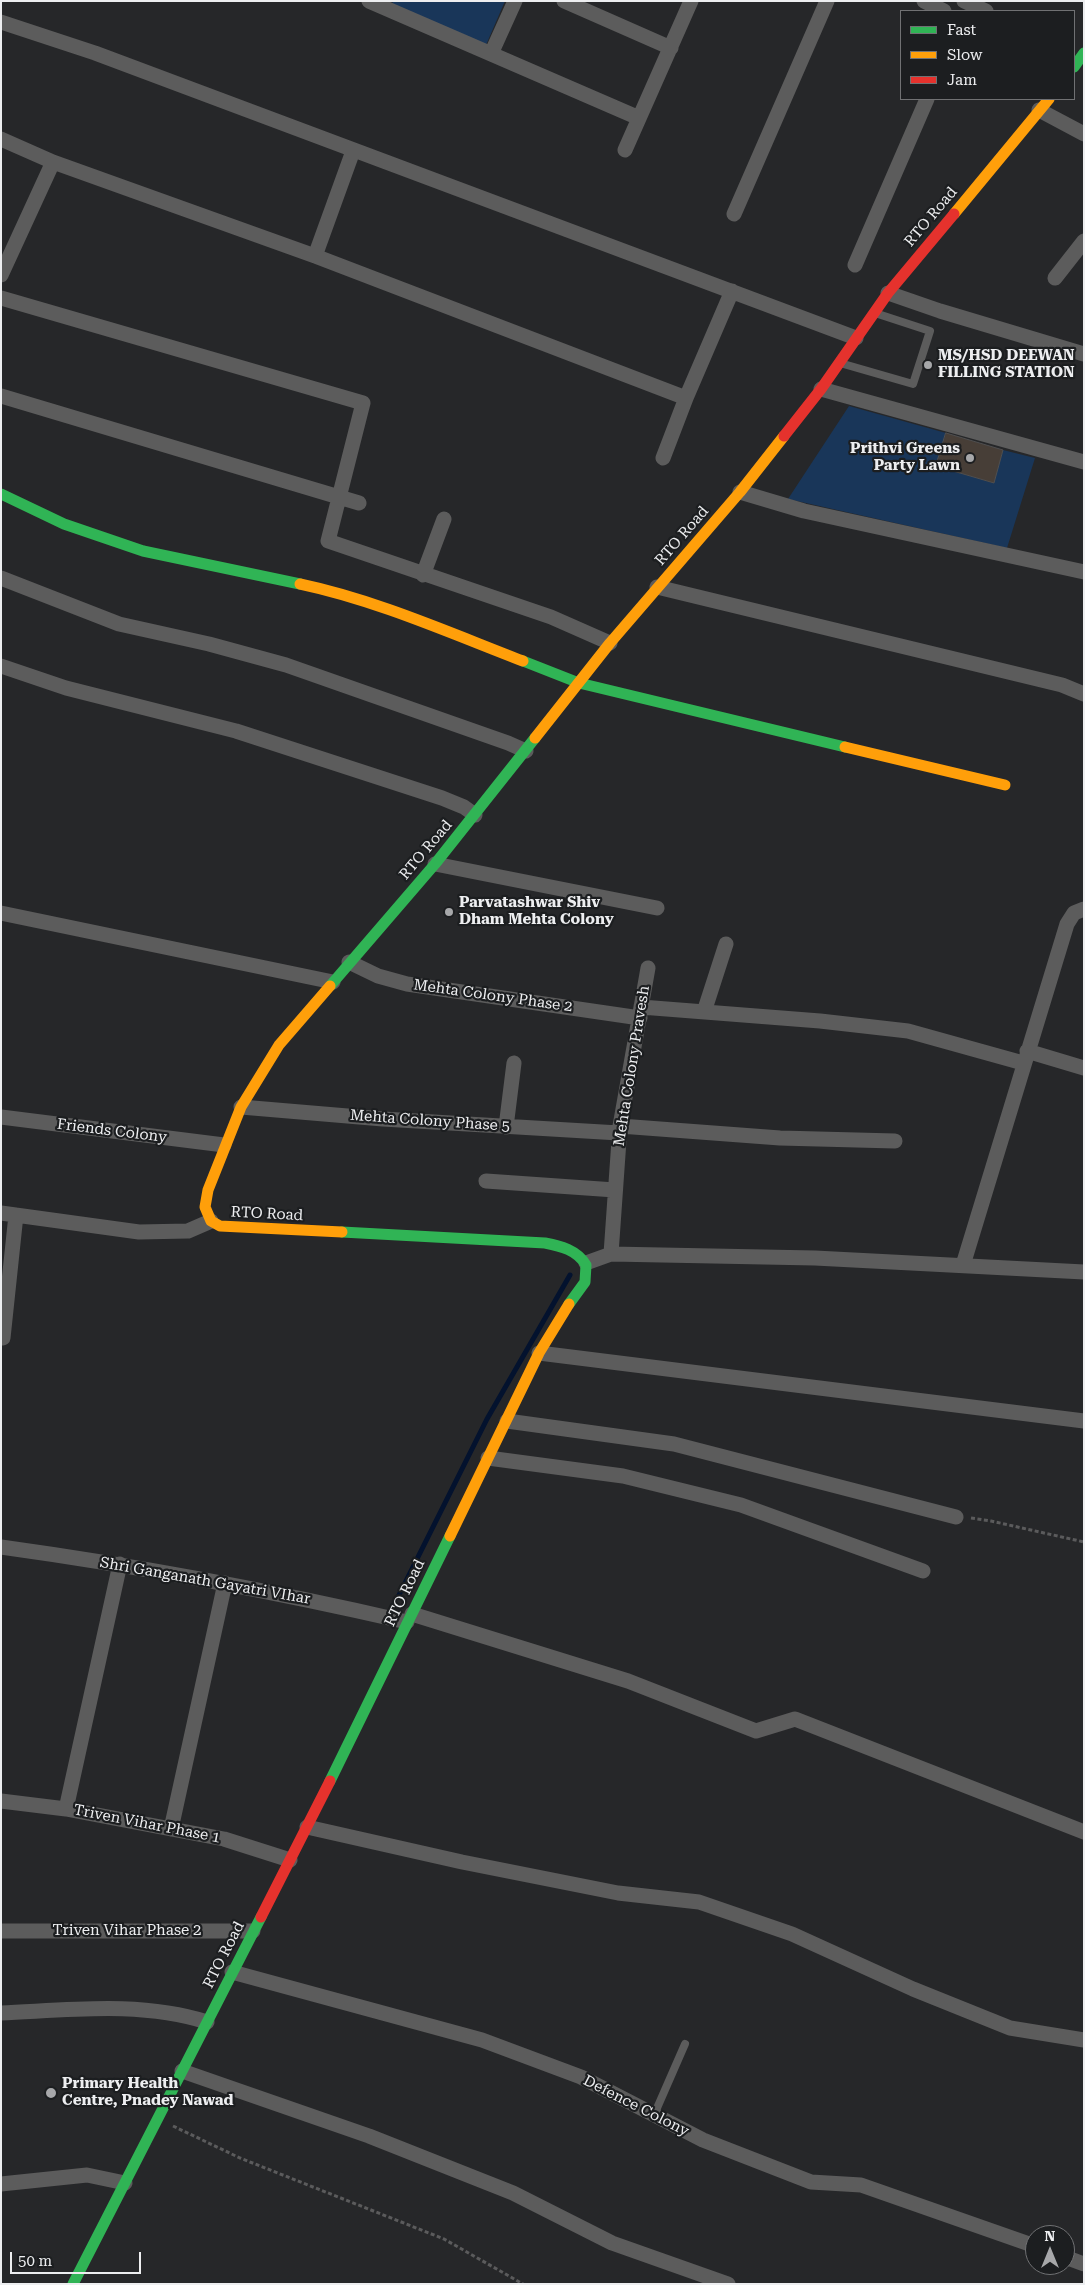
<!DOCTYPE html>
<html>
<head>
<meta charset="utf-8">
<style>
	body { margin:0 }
	#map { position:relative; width:1085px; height:2285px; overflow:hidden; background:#262729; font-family:"Roboto Serif",serif }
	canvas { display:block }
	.frame { position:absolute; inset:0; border:2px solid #edeef0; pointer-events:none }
	.legend { position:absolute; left:900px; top:10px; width:175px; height:90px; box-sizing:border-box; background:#1c1e20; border:1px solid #707173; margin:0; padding:6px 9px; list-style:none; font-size:15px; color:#edeef0 }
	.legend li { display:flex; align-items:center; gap:10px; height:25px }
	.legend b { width:25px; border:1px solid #707173 }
	.north { position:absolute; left:1025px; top:2225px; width:50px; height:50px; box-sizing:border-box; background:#1c1e20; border:1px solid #707173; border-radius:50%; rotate:0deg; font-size:14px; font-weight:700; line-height:20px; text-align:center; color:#edeef0 }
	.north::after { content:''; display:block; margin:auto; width:18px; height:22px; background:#a7a8aa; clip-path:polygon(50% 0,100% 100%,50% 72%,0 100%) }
	.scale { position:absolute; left:10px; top:2252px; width:131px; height:22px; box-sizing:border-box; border:2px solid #edeef0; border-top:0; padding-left:6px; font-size:15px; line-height:18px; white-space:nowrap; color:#edeef0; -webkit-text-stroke:4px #1c1e20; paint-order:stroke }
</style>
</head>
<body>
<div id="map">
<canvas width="1085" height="2285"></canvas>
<div class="frame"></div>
<ul class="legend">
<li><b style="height:6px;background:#30b455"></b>Fast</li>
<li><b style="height:6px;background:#ff9f0a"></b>Slow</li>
<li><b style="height:6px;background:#e5322d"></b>Jam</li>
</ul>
<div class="north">N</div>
<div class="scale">50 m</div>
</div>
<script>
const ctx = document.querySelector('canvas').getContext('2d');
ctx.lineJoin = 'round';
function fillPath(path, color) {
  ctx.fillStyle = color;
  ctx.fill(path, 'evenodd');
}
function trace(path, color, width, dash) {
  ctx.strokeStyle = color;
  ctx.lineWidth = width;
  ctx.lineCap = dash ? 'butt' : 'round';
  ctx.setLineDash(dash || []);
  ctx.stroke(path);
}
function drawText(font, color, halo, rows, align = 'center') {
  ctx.font = font + ' "Roboto Serif",serif';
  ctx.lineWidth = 4.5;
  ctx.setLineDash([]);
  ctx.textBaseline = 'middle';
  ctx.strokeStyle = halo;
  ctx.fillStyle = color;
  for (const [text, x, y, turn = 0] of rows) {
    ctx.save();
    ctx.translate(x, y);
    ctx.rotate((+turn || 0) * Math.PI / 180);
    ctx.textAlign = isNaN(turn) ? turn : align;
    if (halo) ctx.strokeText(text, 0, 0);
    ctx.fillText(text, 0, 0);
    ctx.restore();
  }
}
fillPath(new Path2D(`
	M393,1h112l-19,44 -94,-41z
	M849,406l97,27 -9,33 56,17 10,-33 32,8 -28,90 -219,-49z`), '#193659');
trace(new Path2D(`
	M398,1597l89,-178 83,-144`), '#03122e', 5);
const building = new Path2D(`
	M946,433l57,17 -9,33 -58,-17z`);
fillPath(building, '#473e37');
trace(building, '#4f4f50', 1);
trace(new Path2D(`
	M971,1518l20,3 93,21
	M173,2126l67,32 204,81 79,45`), '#5b5b5c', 3, [4, 2.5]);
trace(new Path2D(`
	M840,363l73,21 17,-53 -55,-18
	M654,2115l31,-71`), '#5c5c5c', 8);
trace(new Path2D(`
	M369,1l270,117
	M564,1l107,47
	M924,1l20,10
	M964,1l22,10
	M1,22l94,31 761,285
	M491,54l24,-53
	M1039,110l45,24
	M1,139l52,23 262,94 371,142
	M625,150l66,-149
	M734,214l93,-213
	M315,256l38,-105
	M855,265l72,-166
	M1,275l52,-113
	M1055,278l29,-37
	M888,293l52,18 144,43
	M1,298l362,105 -35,138 223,76 59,26
	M821,389l263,73
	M1,396l358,107
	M663,458l23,-60 46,-107
	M740,492l64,19 280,61
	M423,575l21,-56
	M1,578l118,46 90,20 77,21 222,78 18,8
	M657,587l405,98 22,9
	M1,666l65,22 170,43 206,67 22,9 11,8
	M435,864l222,44
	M1,913l332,69
	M349,962l29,14 29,8 233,34
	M641,1007l179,14 88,10 115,32
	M704,1012l22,-68
	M1027,1051l57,17
	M241,1107l142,12 236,14
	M1,1117l223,28
	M620,1126l160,12 115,3
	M506,1127l8,-64
	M486,1181l129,9
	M1,1213l138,19 49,-1 23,-10
	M611,1254l9,-128 28,-158
	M586,1263l25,-9 204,4 269,14
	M963,1265l104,-341 7,-11 10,-4
	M3,1338l13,-123
	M539,1353l545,68
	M507,1421l167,23 282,73
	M488,1458l135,18 118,29 182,66
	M1,1547c137,19 272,44 406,75
	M412,1614l216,67 128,50 39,-12 289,113
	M1,1801l65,8 158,30 66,21
	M66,1809l54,-245
	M307,1827l155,35 156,31 81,9 93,32 121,55 97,39 74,12
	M171,1829l54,-246
	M1,1931h252
	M232,1972l250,68 99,37 122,63 108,42 50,3 174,61
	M1,2013c69,-3 140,-12 206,9
	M182,2071l187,65 144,57 99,50 116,41
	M1,2184l86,-9 38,8
	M1065,2257l19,7`), '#5c5c5c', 15);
trace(new Path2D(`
	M1074,67l10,-14
	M1,494l63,30 79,27 157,33
	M523,661l56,22 266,64
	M330,986l105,-122 100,-126
	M342,1232l203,11c16,3 32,7 41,22l-1,17 -16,22
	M330,1781l120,-245
	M73,2284l188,-367`), '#30b455', 11);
trace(new Path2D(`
	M954,214l95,-115
	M300,584c76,16 150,49 223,77
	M535,738l75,-95 130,-151 44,-56
	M845,747l160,38
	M330,986l-51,59 -38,62 -33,83 -3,17 6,14 9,5 122,6
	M450,1536l89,-183 30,-49`), '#ff9f0a', 11);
trace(new Path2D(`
	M784,436l37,-47 67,-96 66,-79
	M261,1917l69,-136`), '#e5322d', 11);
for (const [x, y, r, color] of [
	[928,365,5,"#a7a8aa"],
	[970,458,5,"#a7a8aa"],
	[449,912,5,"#a7a8aa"],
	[51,2093,6,"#a7a8aa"]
]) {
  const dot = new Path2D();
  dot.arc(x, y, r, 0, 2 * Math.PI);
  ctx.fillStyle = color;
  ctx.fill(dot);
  trace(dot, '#1c1e20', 2);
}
drawText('15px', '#edeef0', '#1c1e20', [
	["RTO Road",931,217,-50],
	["RTO Road",682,536,-49],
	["RTO Road",426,850,-50],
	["Mehta Colony Phase 2",493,996,8],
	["Mehta Colony Pravesh",632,1066,-81],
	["Mehta Colony Phase 5",430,1121,4],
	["Friends Colony",112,1131,7],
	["RTO Road",267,1214,3],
	["Shri Ganganath Gayatri VIhar",205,1581,10],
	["RTO Road",405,1593,-64],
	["Triven Vihar Phase 1",147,1824,11],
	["Triven Vihar Phase 2",127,1931],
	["RTO Road",224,1955,-63],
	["Defence Colony",636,2106,27]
]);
drawText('bold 15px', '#edeef0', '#1c1e20', [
	["MS/HSD DEEWAN",938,356],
	["FILLING STATION",938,373],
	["Prithvi Greens",960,449,"right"],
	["Party Lawn",960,466,"right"],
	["Parvatashwar Shiv",459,903],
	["Dham Mehta Colony",459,920],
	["Primary Health",62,2084],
	["Centre, Pnadey Nawad",62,2101]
], 'left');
</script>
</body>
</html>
